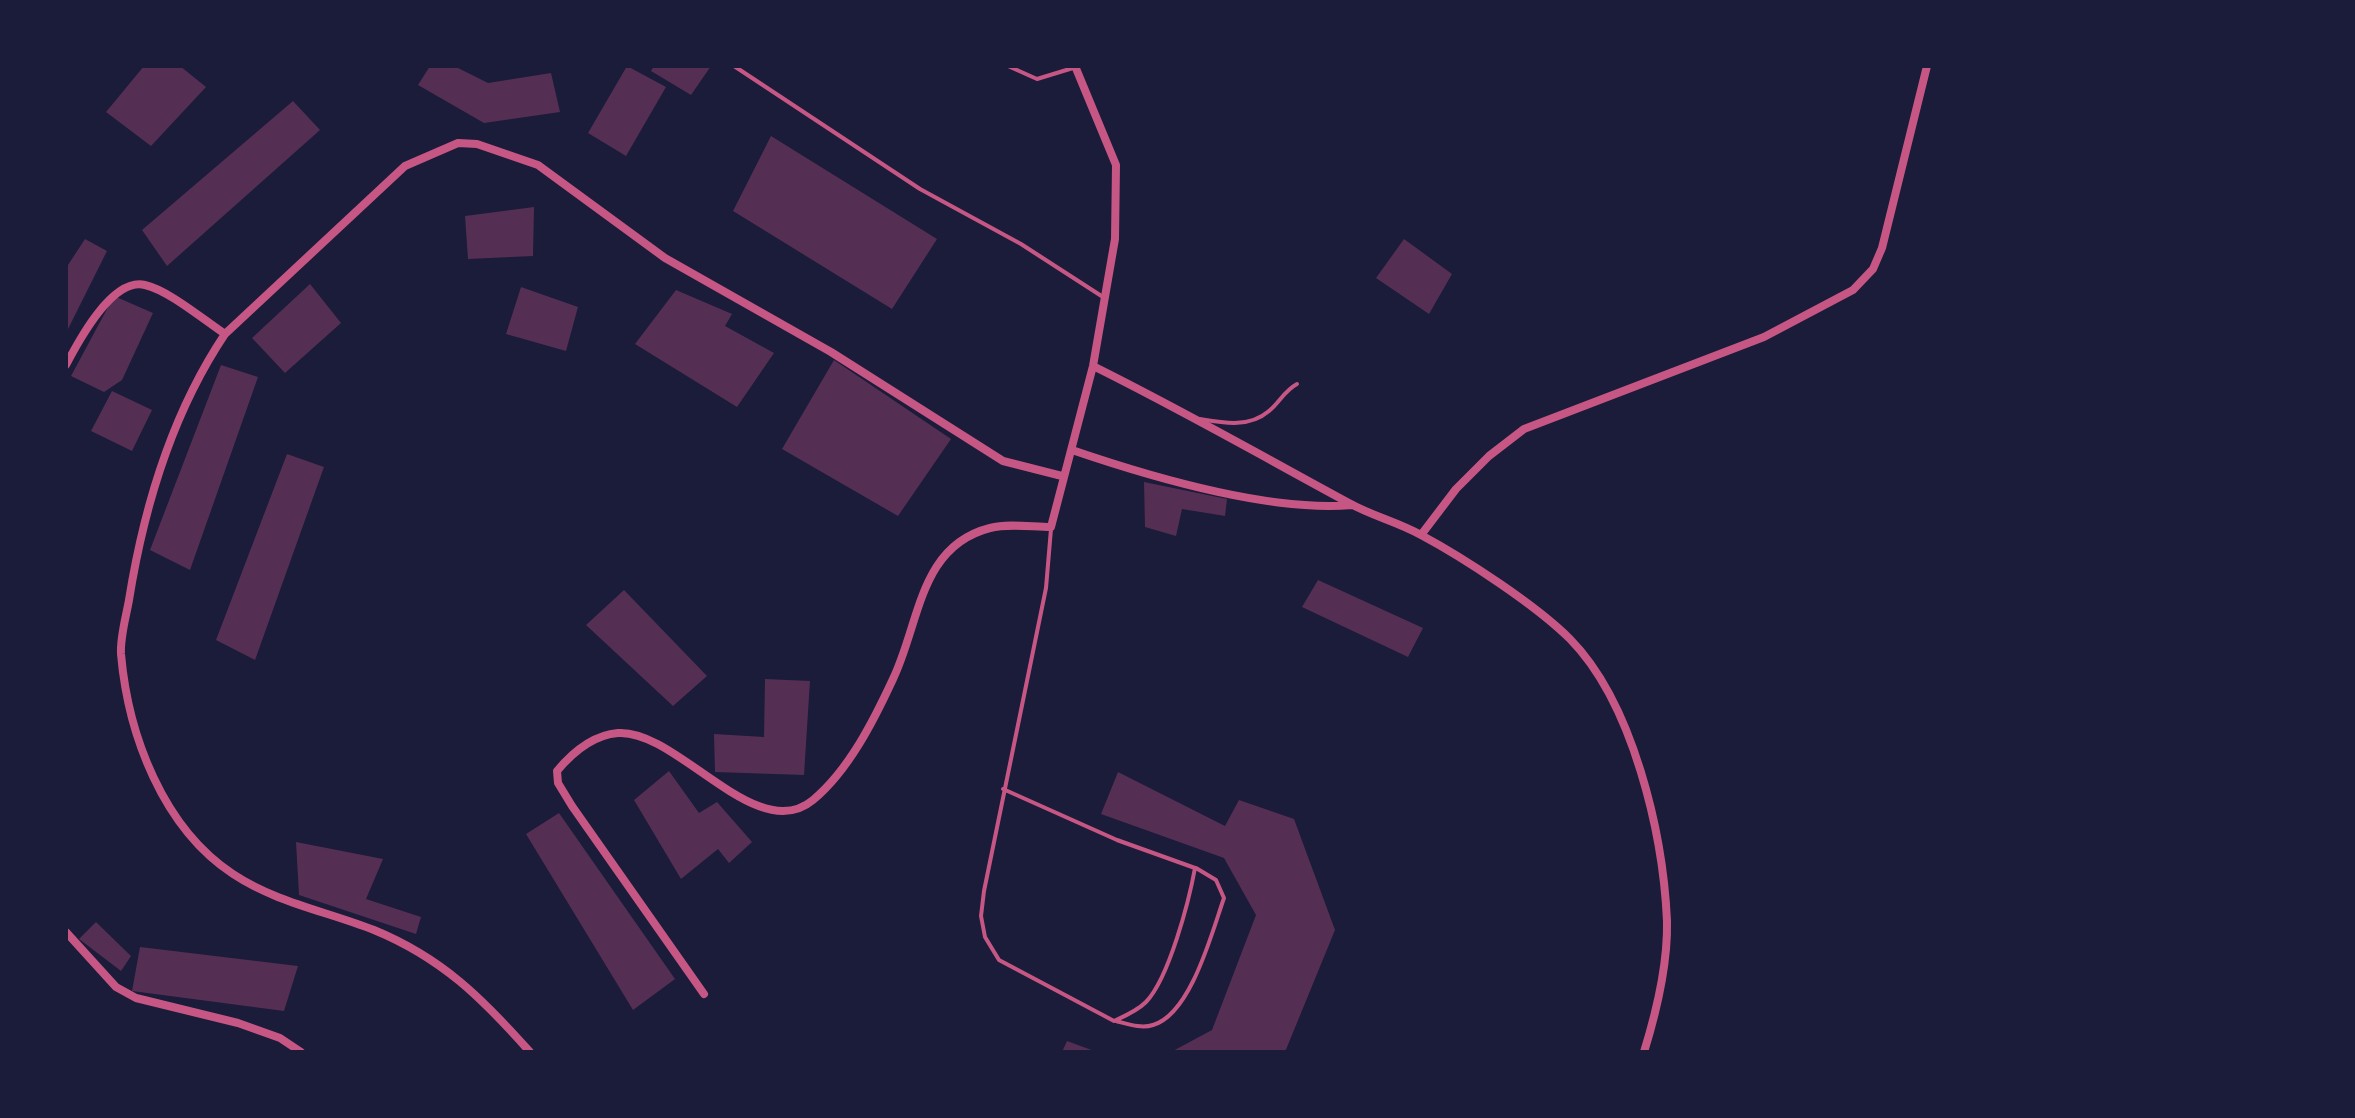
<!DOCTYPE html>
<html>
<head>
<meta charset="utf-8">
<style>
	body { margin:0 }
	#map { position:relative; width:2355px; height:1118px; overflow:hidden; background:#1b1b3a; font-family:"Alegreya Sans",sans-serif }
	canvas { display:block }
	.frame { position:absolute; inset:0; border:68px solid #1b1b3a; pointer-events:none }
</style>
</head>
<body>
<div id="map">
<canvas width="2355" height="1118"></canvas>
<div class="frame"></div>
</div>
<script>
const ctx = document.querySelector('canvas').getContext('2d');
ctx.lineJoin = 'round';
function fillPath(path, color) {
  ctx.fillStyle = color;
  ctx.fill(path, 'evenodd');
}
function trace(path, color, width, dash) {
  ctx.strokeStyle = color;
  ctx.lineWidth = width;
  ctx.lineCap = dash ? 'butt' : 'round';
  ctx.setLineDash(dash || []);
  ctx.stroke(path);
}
fillPath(new Path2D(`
	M144,66h36l26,21 -55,59 -45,-34z
	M430,66h24l34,17 63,-10 9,39 -76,11 -66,-38z
	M627,66l39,21 -40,69 -38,-23z
	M654,66h57l-20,29 -40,-24z
	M293,101l27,29 -153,136 -25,-36z
	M771,136l166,103 -45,70 -159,-98z
	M534,207l-1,49 -65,3 -3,-43z
	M85,239l22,12 -41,82v-65z
	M1404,239l48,35 -23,40 -53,-36z
	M310,284l31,39 -56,50 -33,-35z
	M521,287l57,20 -12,44 -60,-17z
	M676,290l56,24 -7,12 49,27 -37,54 -102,-63z
	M114,296l39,17 -31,67 -18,12 -33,-16z
	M834,360l117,79 -53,77 -116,-67z
	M221,365l37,12 -68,193 -40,-20z
	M112,391l40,19 -20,41 -41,-20z
	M287,454l37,13 -69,193 -39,-20z
	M1144,482l83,17 -2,17 -43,-7 -6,27 -31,-9z
	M1318,580l105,48 -15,29 -106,-50z
	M624,590l83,86 -34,30 -87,-81z
	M765,679l45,2 -6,94 -89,-3 -1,-38 50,3z
	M669,771l30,42 18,-11 35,40 -23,21 -11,-14 -37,30 -47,-79z
	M1118,772l107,54 14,-26 55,19 41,111 -50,122h-114l41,-22 44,-115 -32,-57 -123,-44z
	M559,813l116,166 -42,31 -107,-176z
	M296,842l87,17 -17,40 55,18 -5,17 -117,-39z
	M96,922l35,34 -10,15 -42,-32z
	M140,947l158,19 -14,45 -152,-20z
	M1067,1041l30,11h-35z`), '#542f53');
trace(new Path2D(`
	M734,66l186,123 101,55 82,53
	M1008,66l29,13 36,-11
	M1200,419c24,4 49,9 69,-8 11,-9 15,-20 28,-27
	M1003,789l114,51 78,28c-6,33 -26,110 -49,134 -9,9 -21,14 -32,19l-115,-61 -14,-23 -4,-21 3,-25 62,-303 5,-59
	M1116,1021c12,3 25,8 37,4 38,-11 59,-93 71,-127l-8,-18 -20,-12`), '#c65784', 4);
trace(new Path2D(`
	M66,365c12,-23 46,-88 79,-80 23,5 59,35 80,49
	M1093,366c87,43 171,91 256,137 23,13 49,19 72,32 43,23 115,70 149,104 63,64 93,194 97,282 1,44 -10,89 -23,131
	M1072,450c79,27 198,62 280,55
	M1421,535l35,-46 33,-33 35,-27 240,-92 89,-47 20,-21 9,-21 45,-182
	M66,932l50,55 20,11 102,25 42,15 21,14
	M704,994l-132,-188 -14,-23 -1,-12c15,-18 36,-36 61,-38 59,-4 139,114 195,67 36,-30 61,-80 80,-121 27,-56 26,-133 97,-151 19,-5 42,-1 61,-1l42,-161 22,-127 1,-74 -41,-99
	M530,1052c-48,-54 -88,-94 -156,-122 -48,-19 -97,-27 -141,-56 -70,-46 -105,-139 -112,-220 -1,-17 5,-37 8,-54 15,-94 43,-187 96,-266l180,-168 53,-23 19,1 61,21 127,93 166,94 172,109 59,15`), '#c65784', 8);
</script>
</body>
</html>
